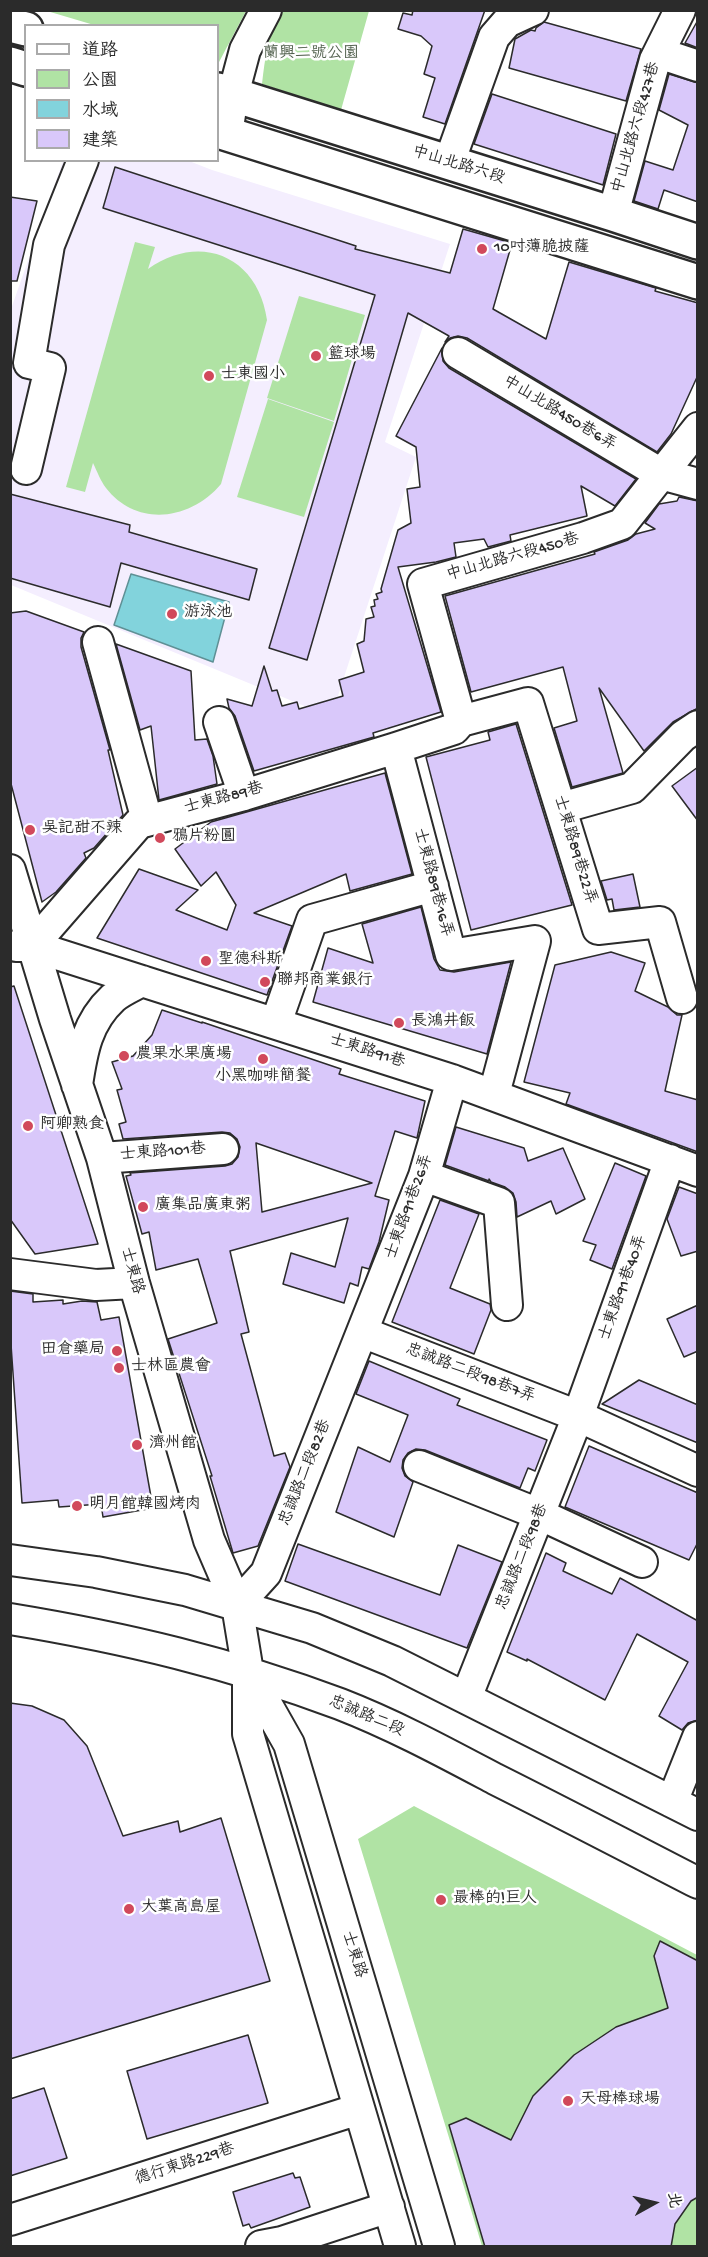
<!DOCTYPE html>
<html>
<head>
<meta charset="utf-8">
<style>
	body { margin:0 }
	#map { position:relative; width:708px; height:2257px; overflow:hidden; background:#fff; font-family:"Gochi Hand","LXGW WenKai TC",sans-serif }
	canvas { display:block }
	.frame { position:absolute; inset:0; border:12px solid #2b2b2b; pointer-events:none }
	.legend { position:absolute; left:24px; top:24px; width:195px; height:138px; box-sizing:border-box; background:#fff; border:2px solid #aaa; margin:0; padding:8px 10px; list-style:none; font-size:18px; color:#2b2b2b }
	.legend li { display:flex; align-items:center; gap:12px; height:30px }
	.legend b { width:30px; border:2px solid #aaa }
	.north { position:absolute; left:624px; top:2173px; width:60px; height:60px; -webkit-text-stroke:4px #fff; paint-order:stroke; rotate:82deg; font-size:16px; font-weight:700; line-height:24px; text-align:center; color:#2b2b2b }
	.north::after { content:''; display:block; margin:auto; width:21px; height:27px; background:#2b2b2b; clip-path:polygon(50% 0,100% 100%,50% 72%,0 100%) }
</style>
</head>
<body>
<div id="map">
<canvas width="708" height="2257"></canvas>
<div class="frame"></div>
<ul class="legend">
<li><b style="height:8px;background:#fff"></b>道路</li>
<li><b style="height:16px;background:#b0e3a4"></b>公園</li>
<li><b style="height:16px;background:#82d3dc"></b>水域</li>
<li><b style="height:16px;background:#d9c8fa"></b>建築</li>
</ul>
<div class="north">北</div>
</div>
<script>
const ctx = document.querySelector('canvas').getContext('2d');
ctx.lineJoin = 'round';
function fillPath(path, color) {
  ctx.fillStyle = color;
  ctx.fill(path, 'evenodd');
}
function trace(path, color, width, dash) {
  ctx.strokeStyle = color;
  ctx.lineWidth = width;
  ctx.lineCap = dash ? 'butt' : 'round';
  ctx.setLineDash(dash || []);
  ctx.stroke(path);
}
function drawText(font, color, halo, rows, align = 'center') {
  ctx.font = font + ' "Gochi Hand","LXGW WenKai TC",sans-serif';
  ctx.lineWidth = 5;
  ctx.setLineDash([]);
  ctx.textBaseline = 'middle';
  ctx.strokeStyle = halo;
  ctx.fillStyle = color;
  for (const [text, x, y, turn = 0] of rows) {
    ctx.save();
    ctx.translate(x, y);
    ctx.rotate((+turn || 0) * Math.PI / 180);
    ctx.textAlign = isNaN(turn) ? turn : align;
    if (halo) ctx.strokeText(text, 0, 0);
    ctx.fillText(text, 0, 0);
    ctx.restore();
  }
}
fillPath(new Path2D(`
	M63,161h126l23,9 238,74 -65,198 31,15 -85,260 -320,-132v-276z`), '#f4eefe');
fillPath(new Path2D(`
	M47,11h199l-28,53v-38l-124,-1z
	M282,11h87l-28,99 -79,-26c3,-26 6,-51 20,-73z
	M135,242l20,5 -7,22c52,-37 110,-13 119,51l-46,164c-30,36 -84,44 -115,4 -6,-8 -9,-17 -13,-25l-8,29 -19,-5z
	M299,296l66,19 -31,106 -67,-23z
	M268,399l66,23 -30,95 -67,-20z
	M414,1806l283,149v291h-215l-124,-407z`), '#b0e3a4');
const water = new Path2D(`
	M131,574l98,28 -16,60 -99,-37z`);
fillPath(water, '#82d3dc');
trace(water, '#5f9095', 1.5);
const building = new Path2D(`
	M413,10h72l-40,114 -22,-7 12,-39 -11,-4 8,-28 -11,-10 -23,-7 5,-16 9,2z
	M698,20v28l-13,-5z
	M544,22l97,27 -15,52 -117,-33 6,-29 16,-9 4,1 1,-3z
	M669,74l29,9v119l-34,-12 -6,19 -24,-8 11,-40 28,9 15,-45 -29,-15z
	M492,94l124,40 -13,51 -129,-41z
	M115,167l241,79 -1,3 95,24 13,-44 49,14 -19,66 53,30 23,-77 87,26 -1,3 43,12v72l-27,59 -14,18 -190,-114 -9,-2 -8,2 -5,4 4,-6 -41,-23 -101,347 -38,-12 106,-353 -272,-87z
	M10,197l27,4 -20,80h-7z
	M442,348l1,13 6,7 187,111 -21,27 -34,-20 6,30 -77,19 1,6 -23,6 -4,-8 -30,4 2,14 -20,5 -38,5 43,145 -68,21 1,4 -120,34 -19,-55 -6,-8 -2,-9 25,7 12,-40 8,25 5,-1 5,16 15,-4 2,7 44,-13 -4,-16 25,-8 -7,-28 7,-3 2,-22 8,-2 -3,-10 4,-1 -1,-6 4,-1 -2,-5 6,-2 -1,-3 17,-59 13,-7 -4,-34 13,-2 -4,-40 -20,-11z
	M10,494l120,31 -1,7 128,37 -8,31 -128,-37 -11,44 -100,-29z
	M679,497l19,4v207l-25,14 -29,29 -45,-63 24,85 -51,14 -18,-59 23,-7 -14,-54 -92,25 -26,-96 150,-42 -1,-2 34,-12 8,-6 19,-5 -10,-6 14,-19 18,-3z
	M26,611l58,21 -3,6v9l29,103h-2l15,65 -29,33 -10,5 2,5 -30,34 -14,10 -32,-122v-167z
	M116,644l75,27 4,69 12,-1 6,17 4,28 -58,16 -8,-74 -11,4z
	M516,724l56,181 -101,25 -45,-173 64,-17 -2,-8z
	M698,767v54l-26,-35z
	M385,773l27,101 -62,17 -4,-17 -92,39 38,13 -25,69 -170,-57 42,-69 59,21 -22,20 51,20 9,-25 -20,-33 -15,14 -26,-37 36,-27z
	M633,874l7,33 -26,3 -2,-11 -5,1 -6,-19z
	M421,907l13,52 6,11 14,2 57,-10 -24,92 -174,-52 15,-54 45,15 -11,-39z
	M611,952l34,11 -10,28 33,16 9,8h5l-17,76 33,9v52l-132,-48 4,-11 -46,-11 31,-117z
	M14,986l84,258 -63,10 -25,-35v-232z
	M162,1010l40,13v-1l139,47 -2,5 86,27 -8,37 -22,-7 -20,65 14,4 -10,42 -10,27 -7,-2 -4,19 -8,-3 -6,20 -61,-19 8,-31 44,14 13,-49 -118,33 19,81 -8,2 33,122 11,-3 5,14 -32,79 -25,7 -23,-77h2l-44,-137 49,-16 -19,-64 -42,11 -7,-38 -7,2 -16,-58 5,-1 -1,-2 95,-7 7,-2 6,-7 2,-10 -3,-8 -7,-6 -8,-1 -99,7 -4,-15 7,-2 -9,-32 5,-1 -10,-27 21,-6 19,-21zM256,1143l116,40 -110,29z
	M456,1127l68,21 4,13 35,-13 22,51 -29,15 -5,-13 -34,16 -1,-15 -3,-9 -8,-6 -14,-5 -2,-3v2l-44,-16z
	M615,1163l31,13 -34,93 -22,-9 6,-15 -13,-4z
	M679,1187l19,7v57l-17,5 -14,-37z
	M440,1200l39,14 -29,74 40,16 1,6 -17,44 -82,-32z
	M10,1291l23,3v8l30,-2v4l19,-3 15,1 4,18 18,-3 34,191 -50,9 -2,-13 -42,3 -1,-7 -36,3 -12,-173z
	M698,1305v46l-14,6 -17,-38z
	M369,1361l91,38 -3,6 90,35 -12,31 -7,-3 -8,20 -95,-38 -9,-1 -8,4 -5,7 -1,8 3,8 8,6 -19,55 -58,-25 22,-65 32,15 18,-47 -52,-21z
	M639,1380l59,25v38l-96,-39z
	M589,1446l109,47v49l-9,18 -124,-53z
	M298,1544l142,51 18,-50 44,17 -35,86 -182,-67z
	M546,1553l20,10 -3,8 49,23 8,-16 78,43v99l-10,3 -6,7 -23,-14 29,-54 -51,-28 -32,66 -78,-41v2l-20,-9z
	M10,1703l22,3 32,14 23,26 36,90 55,-15 2,11 41,-14 49,163 -260,78z
	M660,1941l38,20v236l-7,4 -16,23 -4,23h-186l-36,-122 17,-7 45,22 22,-44 41,-41 42,-28 52,-19 -14,-52z
	M248,2035l20,68 -121,36 -20,-68z
	M44,2088l23,70 -57,18v-77z
	M293,2173l2,5 5,-1 10,30 -59,21 -2,-4 -6,2 -10,-34z`);
fillPath(building, '#d9c8fa');
trace(building, '#2b2b2b', 1.5);
const minor = new Path2D(`
	M659,53l39,13
	M227,134l6,-39 12,-45 21,-40
	M449,163l45,-126 13,-15 26,-12
	M613,214l42,-154 25,-50
	M458,353l203,121 37,10
	M26,469l24,-101 -21,-5 20,-118 34,-85
	M98,642l49,178
	M461,721l-38,-137 160,-46 39,-14 76,-96
	M461,721l67,-18 70,226 62,-7 22,76
	M219,722l25,73
	M396,748l55,207 84,-14 -41,153
	M561,808l71,-20 51,-52 15,-10
	M10,870l45,149 47,139 32,125 75,257 28,65 11,67v62l152,512
	M16,946h16l420,134 246,91
	M32,946l107,-123 105,-28 152,-47 58,-19 7,-8
	M276,1023l36,-103 121,-34
	M77,1085c5,-34 10,-63 36,-87 8,-7 20,-12 29,-17
	M102,1158l121,-9
	M424,1176l75,27 8,102
	M10,1274l86,11 38,-2
	M362,1332l216,84 120,55
	M419,1466l122,49 101,47
	M10,1560l86,12 89,18 127,38 80,33 306,154
	M237,1605l29,-32 158,-397 28,-96
	M10,1619c116,19 220,44 330,85 54,21 104,48 155,75 68,34 135,69 203,104
	M250,1675l39,69 150,502
	M466,1698l112,-282 92,-256
	M672,1802l26,-65
	M10,2220l349,-111
	M261,2246l21,-4 107,-35`);
const major = new Path2D(`
	M10,25l16,4
	M10,64l16,5
	M218,90l395,124 85,28
	M218,131l480,151`);
trace(minor, '#2b2b2b', 34);
trace(major, '#2b2b2b', 38);
trace(minor, '#fff', 30);
trace(major, '#fff', 33);
for (const [x, y, r, color] of [
	[482,249,6,"#d1495b"],
	[316,356,6,"#d1495b"],
	[209,376,6,"#d1495b"],
	[172,614,6,"#d1495b"],
	[30,830,6,"#d1495b"],
	[160,838,6,"#d1495b"],
	[206,961,6,"#d1495b"],
	[265,982,6,"#d1495b"],
	[399,1023,6,"#d1495b"],
	[124,1056,6,"#d1495b"],
	[263,1059,6,"#d1495b"],
	[28,1126,6,"#d1495b"],
	[143,1207,6,"#d1495b"],
	[117,1351,6,"#d1495b"],
	[119,1368,6,"#d1495b"],
	[137,1445,6,"#d1495b"],
	[77,1506,6,"#d1495b"],
	[441,1900,6,"#d1495b"],
	[129,1909,6,"#d1495b"],
	[568,2101,6,"#d1495b"]
]) {
  const dot = new Path2D();
  dot.arc(x, y, r, 0, 2 * Math.PI);
  ctx.fillStyle = color;
  ctx.fill(dot);
  trace(dot, '#fff', 2);
}
drawText('16px', '#53624f', '#fff', [
	["蘭興二號公園",311,55]
]);
drawText('16px', '#2b2b2b', '#fff', [
	["中山北路六段427巷",637,128,-74],
	["中山北路六段",458,166,17],
	["中山北路450巷6弄",559,414,31],
	["中山北路六段450巷",513,558,-16],
	["士東路89巷",224,799,-15],
	["士東路89巷22弄",574,850,73],
	["士東路89巷16弄",432,883,75],
	["士東路91巷",367,1052,18],
	["士東路101巷",163,1153,-4],
	["士東路91巷26弄",410,1207,-70],
	["士東路",131,1271,75],
	["士東路91巷40弄",624,1288,-70],
	["忠誠路二段98巷7弄",470,1374,21],
	["忠誠路二段82巷",306,1473,-68],
	["忠誠路二段98巷",523,1557,-68],
	["忠誠路二段",366,1717,23],
	["士東路",353,1955,73],
	["德行東路229巷",185,2165,-18]
]);
drawText('16px', '#2b2b2b', '#fff', [
	["10吋薄脆披薩",494,249],
	["籃球場",328,356],
	["士東國小",221,376],
	["游泳池",184,614],
	["吳記甜不辣",42,830],
	["鴉片粉圓",172,838],
	["聖德科斯",218,961],
	["聯邦商業銀行",277,982],
	["長鴻井飯",411,1023],
	["農果水果廣場",136,1056],
	["小黑咖啡簡餐",263,1078,"center"],
	["阿卿熟食",40,1126],
	["廣集品廣東粥",155,1207],
	["田倉藥局",105,1351,"right"],
	["士林區農會",131,1368],
	["濟州館",149,1445],
	["明月館韓國烤肉",89,1506],
	["最棒的!巨人",453,1900],
	["大葉高島屋",141,1909],
	["天母棒球場",580,2101]
], 'left');
</script>
</body>
</html>
